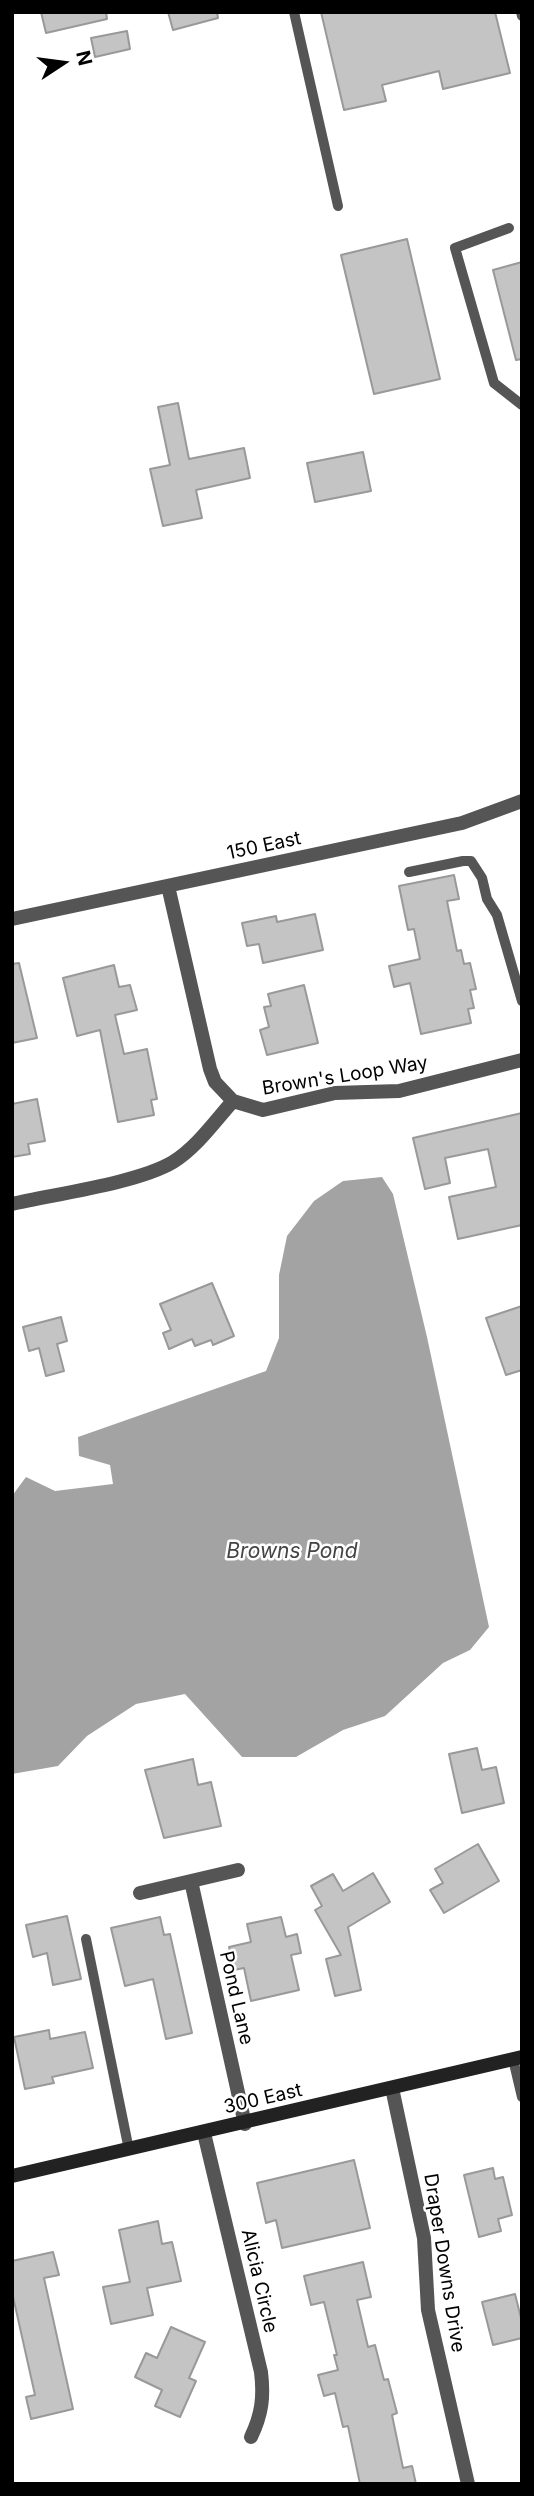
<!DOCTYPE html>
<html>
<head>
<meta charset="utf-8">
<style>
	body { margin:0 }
	#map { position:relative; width:534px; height:2496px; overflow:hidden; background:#fff; font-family:Inter,sans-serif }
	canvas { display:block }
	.frame { position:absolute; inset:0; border:14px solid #000; pointer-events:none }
	.north { position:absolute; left:28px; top:28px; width:70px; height:70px; -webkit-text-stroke:5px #fff; paint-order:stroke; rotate:77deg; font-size:19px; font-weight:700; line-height:28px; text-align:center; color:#000 }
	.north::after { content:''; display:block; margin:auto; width:24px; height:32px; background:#000; clip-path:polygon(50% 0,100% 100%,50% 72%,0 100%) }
</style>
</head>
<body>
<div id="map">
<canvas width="534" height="2496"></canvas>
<div class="frame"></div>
<div class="north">N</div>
</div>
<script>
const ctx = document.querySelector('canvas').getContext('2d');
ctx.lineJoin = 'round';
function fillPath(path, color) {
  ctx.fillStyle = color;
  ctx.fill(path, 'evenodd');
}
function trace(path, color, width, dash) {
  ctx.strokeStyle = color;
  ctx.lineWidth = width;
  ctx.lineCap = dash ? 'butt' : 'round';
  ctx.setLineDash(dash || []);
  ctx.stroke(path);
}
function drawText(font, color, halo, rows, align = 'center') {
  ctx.font = font + ' Inter,sans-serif';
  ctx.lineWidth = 5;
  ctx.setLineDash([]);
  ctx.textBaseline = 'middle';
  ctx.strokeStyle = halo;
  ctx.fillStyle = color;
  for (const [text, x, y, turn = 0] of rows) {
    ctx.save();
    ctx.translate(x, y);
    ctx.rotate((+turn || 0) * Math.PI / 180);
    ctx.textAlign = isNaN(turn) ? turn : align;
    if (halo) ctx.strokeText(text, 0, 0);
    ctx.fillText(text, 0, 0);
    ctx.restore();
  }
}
fillPath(new Path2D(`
	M382,1177l11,17 34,143 62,290 -19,23 -27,13 -58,53 -42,14 -47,27h-54l-57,-63 -49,10 -49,32 -29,30 -46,8v-278l14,-19 29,14 58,-7 -3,-19 -31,-9 -1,-19 188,-66 13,-33v-63l8,-39 27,-35 29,-20z`), '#a3a3a3');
const building = new Path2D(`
	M41,12h65l1,7 -61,14z
	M168,12h49l1,6 -45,12z
	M321,12h174l15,61 -67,16 -4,-18 -57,14 4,16 -42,9z
	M127,31l3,18 -35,8 -4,-19z
	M407,239l33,140 -66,15 -33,-139z
	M522,262v97l-6,1 -23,-90z
	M178,403l11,56 55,-11 6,30 -54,12 6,28 -39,8 -13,-57 20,-4 -12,-58z
	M363,452l8,39 -56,11 -8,-39z
	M454,875l5,24 -12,2 10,50 4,-1 3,14 6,-1 6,26 -6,1 4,18 -6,1 3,14 -50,11 -11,-51 -16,4 -5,-21 31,-7 -6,-30 -6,1 -9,-44z
	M315,914l8,36 -60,13 -4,-19 -12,2 -5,-23 34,-7 1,6z
	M19,963l18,75 -25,5v-79z
	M114,965l5,22 11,-2 7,25 -22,5 9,39 23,-5 10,50 -6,1 3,15 -36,7 -18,-92 -23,6 -14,-58z
	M304,985l14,58 -51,12 -7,-25 9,-3 -5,-20 7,-1 -3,-12z
	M37,1099l8,42 -17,3 2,10 -18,3v-53z
	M522,1113v112l-64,14 -9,-42 47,-10 -8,-38 -43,9 5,25 -25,6 -12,-51z
	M212,1283l22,53 -21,9 -2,-5 -16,6 -3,-7 -23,10 -6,-16 8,-3 -11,-26z
	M522,1306v64l-16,5 -20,-57z
	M61,1317l6,24 -10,3 7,27 -18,5 -7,-28 -10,3 -6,-24z
	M477,1748l5,22 14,-3 8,36 -42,10 -13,-59z
	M193,1759l5,26 13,-3 10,44 -57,12 -19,-68z
	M478,1844l21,37 -55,32 -14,-23 13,-7 -8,-14z
	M373,1873l17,29 -42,25 13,63 -26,6 -9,-37 15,-4 -26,-45 7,-4 -11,-20 22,-12 10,17z
	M67,1916l14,63 -28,6 -6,-32 -14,4 -7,-32z
	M160,1917l4,18 6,-1 22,99 -26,6 -13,-60 -28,7 -14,-58z
	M281,1917l5,20 11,-3 4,19 -10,2 8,35 -48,11 -7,-33 -10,2 -5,-23 22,-5 -4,-18z
	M49,2030l1,9 35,-7 8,36 -41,9 2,6 -29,6 -11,-52z
	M354,2160l16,68 -88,20 -6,-28 -10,3 -9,-40z
	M493,2168l2,11 8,-2 9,38 -14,4 3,12 -22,6 -15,-62z
	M158,2221l4,23 10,-2 9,39 -34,7 6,27 -42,9 -8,-37 27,-5 -11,-52z
	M53,2252l6,23 -15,3 29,131 -42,10 -5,-22 9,-2 -23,-103v-31z
	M363,2262l8,35 -14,3 11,47 7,-2 9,35 4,-1 9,34 -5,2 11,53 9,-2 4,18h-56l-12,-58 -5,1 -8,-34 -11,3 -6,-21 20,-5 -4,-15h3l-13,-53 -13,3 -7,-29z
	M515,2294l7,28v16l-29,7 -11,-43z
	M171,2327l34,15 -16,36 7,3 -16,36 -25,-11 7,-16 -27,-13 11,-24 11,5z`);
fillPath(building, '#c4c4c4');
trace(building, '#999', 2);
trace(new Path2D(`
	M294,12l44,194
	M521,12l1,4
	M509,228l-54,20 39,135 28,22
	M409,872l54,-11h8l11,17 5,21 10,16 25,86
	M86,1939l43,211
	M513,2059l9,38`), '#555', 10);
trace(new Path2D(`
	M168,886l42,183 5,13 18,19 30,9 72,-17 64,-2 123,-31
	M12,919l450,-96 60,-22
	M12,1204c43,-10 126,-21 161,-42 24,-15 42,-41 60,-61
	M191,1881l54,243
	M140,1893l98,-23
	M392,2088l32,150 4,72 40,174
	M204,2133l57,239c3,25 1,42 -10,65`), '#555', 14);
trace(new Path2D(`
	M12,2176l510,-119`), '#222', 14);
drawText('19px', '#000', '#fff', [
	["150 East",264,846,-12],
	["Brown's Loop Way",345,1076,-9],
	["Pond Lane",236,1998,77],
	["300 East",263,2099,-13],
	["Draper Downs Drive",444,2263,81],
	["Alicia Circle",259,2281,77]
]);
drawText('italic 21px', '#444', '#fff', [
	["Browns Pond",292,1552]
]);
</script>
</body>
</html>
